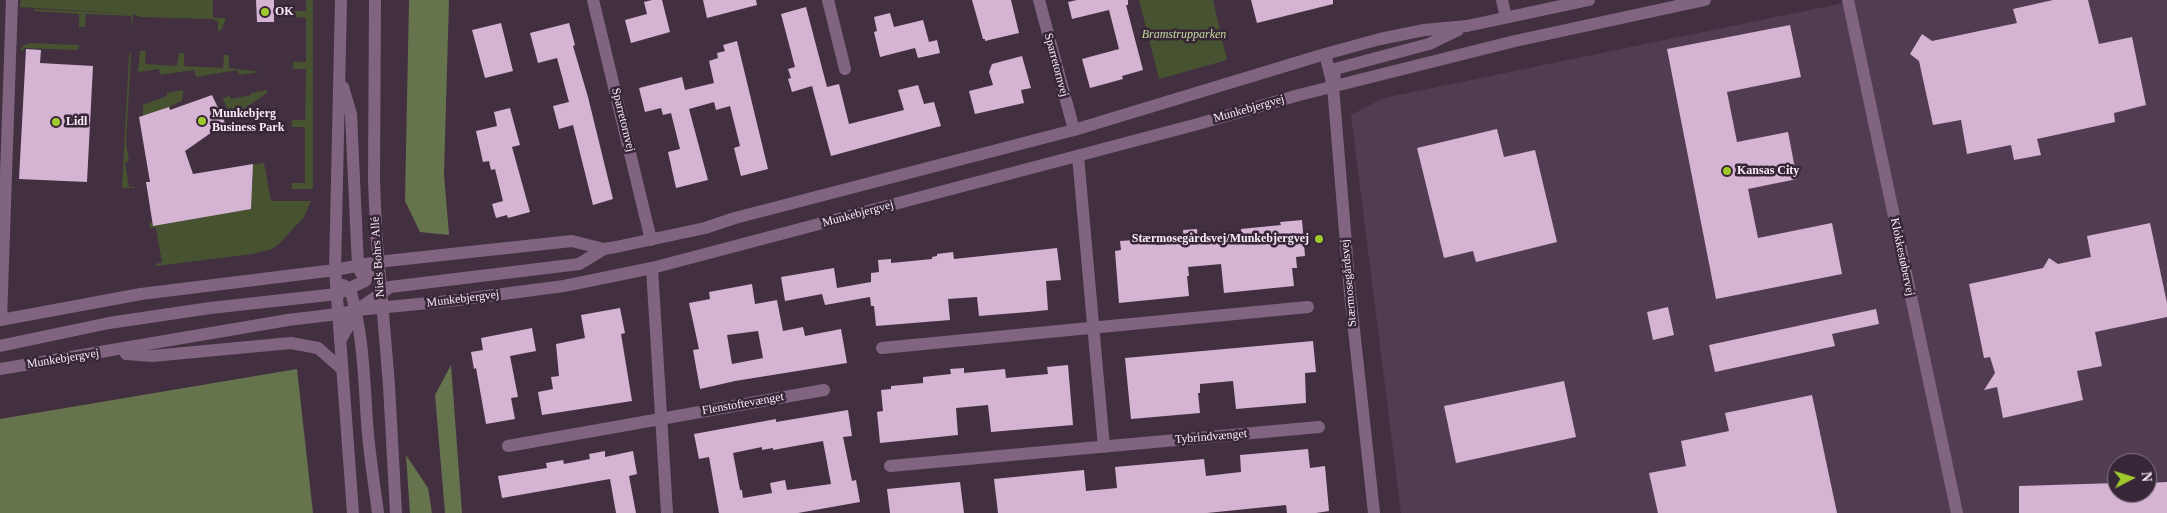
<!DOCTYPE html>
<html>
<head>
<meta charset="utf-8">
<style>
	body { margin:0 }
	#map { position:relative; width:2167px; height:513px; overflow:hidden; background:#423041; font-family:"Times New Roman",serif }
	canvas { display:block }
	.north { position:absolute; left:2107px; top:453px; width:50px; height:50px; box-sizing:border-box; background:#372637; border:1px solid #847584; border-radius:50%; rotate:85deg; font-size:14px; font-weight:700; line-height:20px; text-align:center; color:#f8ecf7 }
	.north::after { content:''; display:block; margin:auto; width:18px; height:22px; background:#a0ca2c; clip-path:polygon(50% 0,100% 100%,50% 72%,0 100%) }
</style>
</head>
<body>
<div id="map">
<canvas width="2167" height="513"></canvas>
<div class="north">N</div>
</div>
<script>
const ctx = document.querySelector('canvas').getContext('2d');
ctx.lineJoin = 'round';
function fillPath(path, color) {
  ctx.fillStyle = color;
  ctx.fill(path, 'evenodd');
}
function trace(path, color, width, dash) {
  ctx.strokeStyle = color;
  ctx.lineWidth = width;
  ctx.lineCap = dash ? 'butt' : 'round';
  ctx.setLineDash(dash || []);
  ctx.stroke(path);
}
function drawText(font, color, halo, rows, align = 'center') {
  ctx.font = font + ' "Times New Roman",serif';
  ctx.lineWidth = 5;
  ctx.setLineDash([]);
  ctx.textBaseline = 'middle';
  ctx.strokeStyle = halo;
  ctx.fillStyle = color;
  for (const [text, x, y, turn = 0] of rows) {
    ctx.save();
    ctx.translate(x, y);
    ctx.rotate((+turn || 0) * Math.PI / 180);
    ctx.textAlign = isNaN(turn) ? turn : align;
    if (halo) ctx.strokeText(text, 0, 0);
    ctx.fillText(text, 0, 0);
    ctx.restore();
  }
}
fillPath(new Path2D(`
	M1858,0h309v513h-766l-50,-398 33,-17zM2117,463h30v30h-30z`), '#523c51');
fillPath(new Path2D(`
	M21,0h192v18h13l-4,11 -4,3v-11l-7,-2 -71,-2 -7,-3 -1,15 -1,-13 -45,-2 -1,13h-6v-13l-45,-3v-2l97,5 -111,-7z
	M306,0h7v189h-21v-6h13v-56h-13v-7h13l1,-51h-13v-7h13v-44l-12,-1v-6h12z
	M1139,0h74l14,60 -68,19z
	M30,43l49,2 -1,5 -54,-2 -1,3 -3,-1 4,-5z
	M140,51h6l-1,13 32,2 2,-13h5v13l39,2 1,-13h5v13l32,4 -22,3 -2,-5 -41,7 -2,-7 -34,5 -1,-6 -21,3z
	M131,52l-5,91 3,18 -4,2 4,24h5v1h-12l7,-133z
	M183,90l-1,11 -12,5v4l-27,10v-15l24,-9v-3z
	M267,90v3l-35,24 -10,-19 8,-2 1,3 20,-4v-2z
	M264,163l7,38h40l-7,16 -25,27 -7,5 -20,5 -96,12v-2l6,-2 -6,-34h-6l-1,-5 33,-2 68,-14 -1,-22 4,-1 -2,-19z`), '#465230');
fillPath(new Path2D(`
	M409,0h40l-5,174 5,61 -29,-3 -15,-31z
	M451,365l11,148h-17l-10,-118z
	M297,369l16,144h-313v-94z
	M406,455l22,33 4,25h-22z`), '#66744e');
fillPath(new Path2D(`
	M256,0h18v22h-17z
	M652,0h10l8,32 -39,11 -6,-23 22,-6 -3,-12z
	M703,0h53l1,5 -50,13z
	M972,0h39l8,33 -34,8v-2h-2z
	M1077,0h51v5h-2l17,65 -21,6 1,3 -33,9 -8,-29 37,-10 -10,-39 -37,9 -4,-17z
	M1251,0h82v4l-76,19z
	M2053,0h35l11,44 33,-7 14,68 -32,8 1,9 -78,17 4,16 -27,5 -3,-15 -44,9 -6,-34 -28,5 -14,-64 -9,-7 12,-20 10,7 85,-18 -4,-14z
	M806,7l21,80 12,-3 10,40 55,-14 -6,-20 20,-5 6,19 10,-2 7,24 -110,30 -19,-70 -20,6 -4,-13 3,-1 -3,-9 7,-2 -14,-53z
	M890,13l4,14 29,-7 6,22 8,-2 3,13 -22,5 -3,-10 -35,9 -6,-25 3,-1 -3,-14z
	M501,23l12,48 -28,7 -13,-48z
	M569,23l6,22 -2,1 15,51 25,102 -20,6 -20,-80 -14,4 -6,-23 16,-4 -12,-44 -19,5 -8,-30z
	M1790,25l11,52 -74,15 10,50 51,-10 9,47 -49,10 10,49 74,-15 10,51 -126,25 -49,-250z
	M737,41l31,128 -27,7 -7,-28 6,-2 -10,-40 -14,4 -2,-8 -25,7 19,71 -32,8 -8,-36 12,-3 -9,-36 -8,2 -2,-7 -16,4 -6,-24 43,-11 3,13 29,-7 -5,-22 9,-3 -1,-5 8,-2 -2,-6z
	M26,49l15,1 -1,13 53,3 -6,116 -68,-3z
	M1022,56l9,32 -10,2 3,13 -49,11 -6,-23 24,-6 -4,-13 3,-8z
	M212,95l13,28 -40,28 8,23 60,-10 -2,45 -98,17 -7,-44h4l-11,-65 30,-10 1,3z
	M510,108l10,37 -8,2 18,65 -22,6 -1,-3 -11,3 -4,-14 11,-3 -8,-32 -4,1 -2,-9 -6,1 -7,-31 21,-5 -3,-14z
	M1497,129l7,28 31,-7 22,92 -81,20 -3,-11 -29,7 -27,-110z
	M1302,220l3,36 -9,1 1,11h-5l2,18 -70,7 -3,-29 -33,3 1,9h-2l2,20 -70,7 -4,-52 6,-1 -1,-9 14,-1v-3l21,-2 1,10 28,-3 -1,-12 14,-1 1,14 44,-4 -1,-10 40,-4 -1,-3z
	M2150,223l17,80v14l-72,15 7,34 -25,5 6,29 -80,18 -6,-31 -13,3 11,-17 -5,-16 -6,1 -15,-74 74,-16 6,-10 9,6 33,-7 -4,-21z
	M1057,248l4,32 -15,1 2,29 -20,2 -49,4 -2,-19 -29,2 2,21 -74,6 -2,-20h-3l-1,-9 -45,8 -3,-11 -37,7 -4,-24 53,-9 3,20 34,-6v-9l8,-1 -1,-12 13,-1v4l41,-4v-2l5,-1v-2l16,-2 1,7z
	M752,284l3,20 22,-4 6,31 20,-4 2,9 36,-7 6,34 -112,18 -35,8 -7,-39 6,-1 -10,-46 21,-4 -1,-7zM758,331l5,27 -31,6 -5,-29z
	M1668,307l6,28 -21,5 -6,-28z
	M620,308l5,25 -4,1 11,67 -90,14 -4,-23 15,-3 -2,-12 8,-1 -3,-32 29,-6 -4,-23z
	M1876,309l3,15 -47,10 3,12 -120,26 -6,-27z
	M532,328l4,23 -26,5 8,41 -7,1 4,21 -29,5 -10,-56 -2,1 -3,-17 12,-2 -2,-12z
	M1313,341l3,31 -11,1 1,30 -70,6 -3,-28 -33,3v9h-2l2,20 -69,6 -6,-61z
	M1068,365l5,60 -82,7 -3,-27 -32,3 2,27 -78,8 -3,-31 6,-1 -2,-21 10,-1v-3l32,-3v-6l28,-3 -1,-5 14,-1v5l41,-4 1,9 42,-4 -1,-7z
	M1564,381l12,56 -120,26 -12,-57z
	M1812,395l25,118h-179l-9,-40 37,-7 -5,-25 48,-10 -4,-18z
	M848,410l4,26 -9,1 9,44 4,-1 4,22 -62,11h-79l-10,-56 -10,2 -5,-25 82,-15v3zM823,441l8,43 -44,6 -2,-10 -15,3 2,10 -29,5 -1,-8h-2l-7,-37 29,-6v3l11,-2v2z
	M1308,449l2,19 15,-2 4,45 -13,2h-29l-1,-8 -79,8h-209l-4,-34 90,-9 2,21 31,-3 -2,-21 89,-8 2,17 35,-4 -1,-17z
	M605,451v6l28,-6 4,23 -8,2 7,37h-20l-6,-34 -108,19 -4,-22 49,-8 -1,-5 17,-3 1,4 26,-5 -1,-5z
	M960,482l4,31h-74l-3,-24z
	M2167,482v31h-148v-27l98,-3v10h30v-10z`), '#d5b3d3');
trace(new Path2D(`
	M341,0l-6,270 18,243
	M375,0l-1,180 2,50 13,155 7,128
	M593,0l58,240
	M828,0l17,69
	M1039,0l35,130
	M1502,0l4,17
	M1848,0l109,513
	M1325,54l8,32 17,207 24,220
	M1334,82l1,-13 94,-25 29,-14
	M343,87l8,27 7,152 3,7
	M1078,156l26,291
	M652,268l15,245
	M343,285l7,4c13,43 14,88 17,133 2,30 7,61 11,91
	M0,320l141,-26 194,-24 42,-8 195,-21 32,8 12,-2 89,-19 30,-10 339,-88 251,-76 55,-15 44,-9 43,-4 122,-26
	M1,320l11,-320
	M340,341l17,-31 33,-23 189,-23 25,-15
	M0,346l109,-23 101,-15 127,-14 28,-13 12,-19
	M882,348l426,-41
	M126,354l26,2 139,-13 27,5 24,21
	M0,369l288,-49 50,-6 19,-4 92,-9 115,-15 88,-18 546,-144 101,-29 216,-54 190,-41
	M508,446l316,-56
	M890,466l429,-39`), '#816580', 12);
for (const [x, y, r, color] of [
	[265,12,5,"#a0ca2c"],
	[202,121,5,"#a0ca2c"],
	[56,122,5,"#a0ca2c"],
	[1727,171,5,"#a0ca2c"],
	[1319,239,5,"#a0ca2c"]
]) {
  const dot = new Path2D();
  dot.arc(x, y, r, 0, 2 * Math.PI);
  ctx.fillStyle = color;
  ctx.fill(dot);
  trace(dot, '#372637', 2);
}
drawText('bold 12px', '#f8ecf7', '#372637', [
	["OK",275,12],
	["Munkebjerg",212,114],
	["Business Park",212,128],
	["Lidl",66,122],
	["Kansas City",1737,171],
	["Stærmosegårdsvej/Munkebjergvej",1309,239,"right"]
], 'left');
drawText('italic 12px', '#c6dd9c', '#372637', [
	["Bramstrupparken",1184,35]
]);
drawText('12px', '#f8ecf7', '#372637', [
	["Sparretornvej",1056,65,75],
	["Munkebjergvej",1249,109,-16],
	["Sparretornvej",623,120,76],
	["Munkebjergvej",858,214,-15],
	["Niels Bohrs Allé",378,257,-94],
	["Klokkestøbervej",1902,257,78],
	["Stærmosegårdsvej",1349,283,-95],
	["Munkebjergvej",463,299,-7],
	["Munkebjergvej",63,359,-9],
	["Flenstoftevænget",743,404,-10],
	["Tybrindvænget",1211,437,-5]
]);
</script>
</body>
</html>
